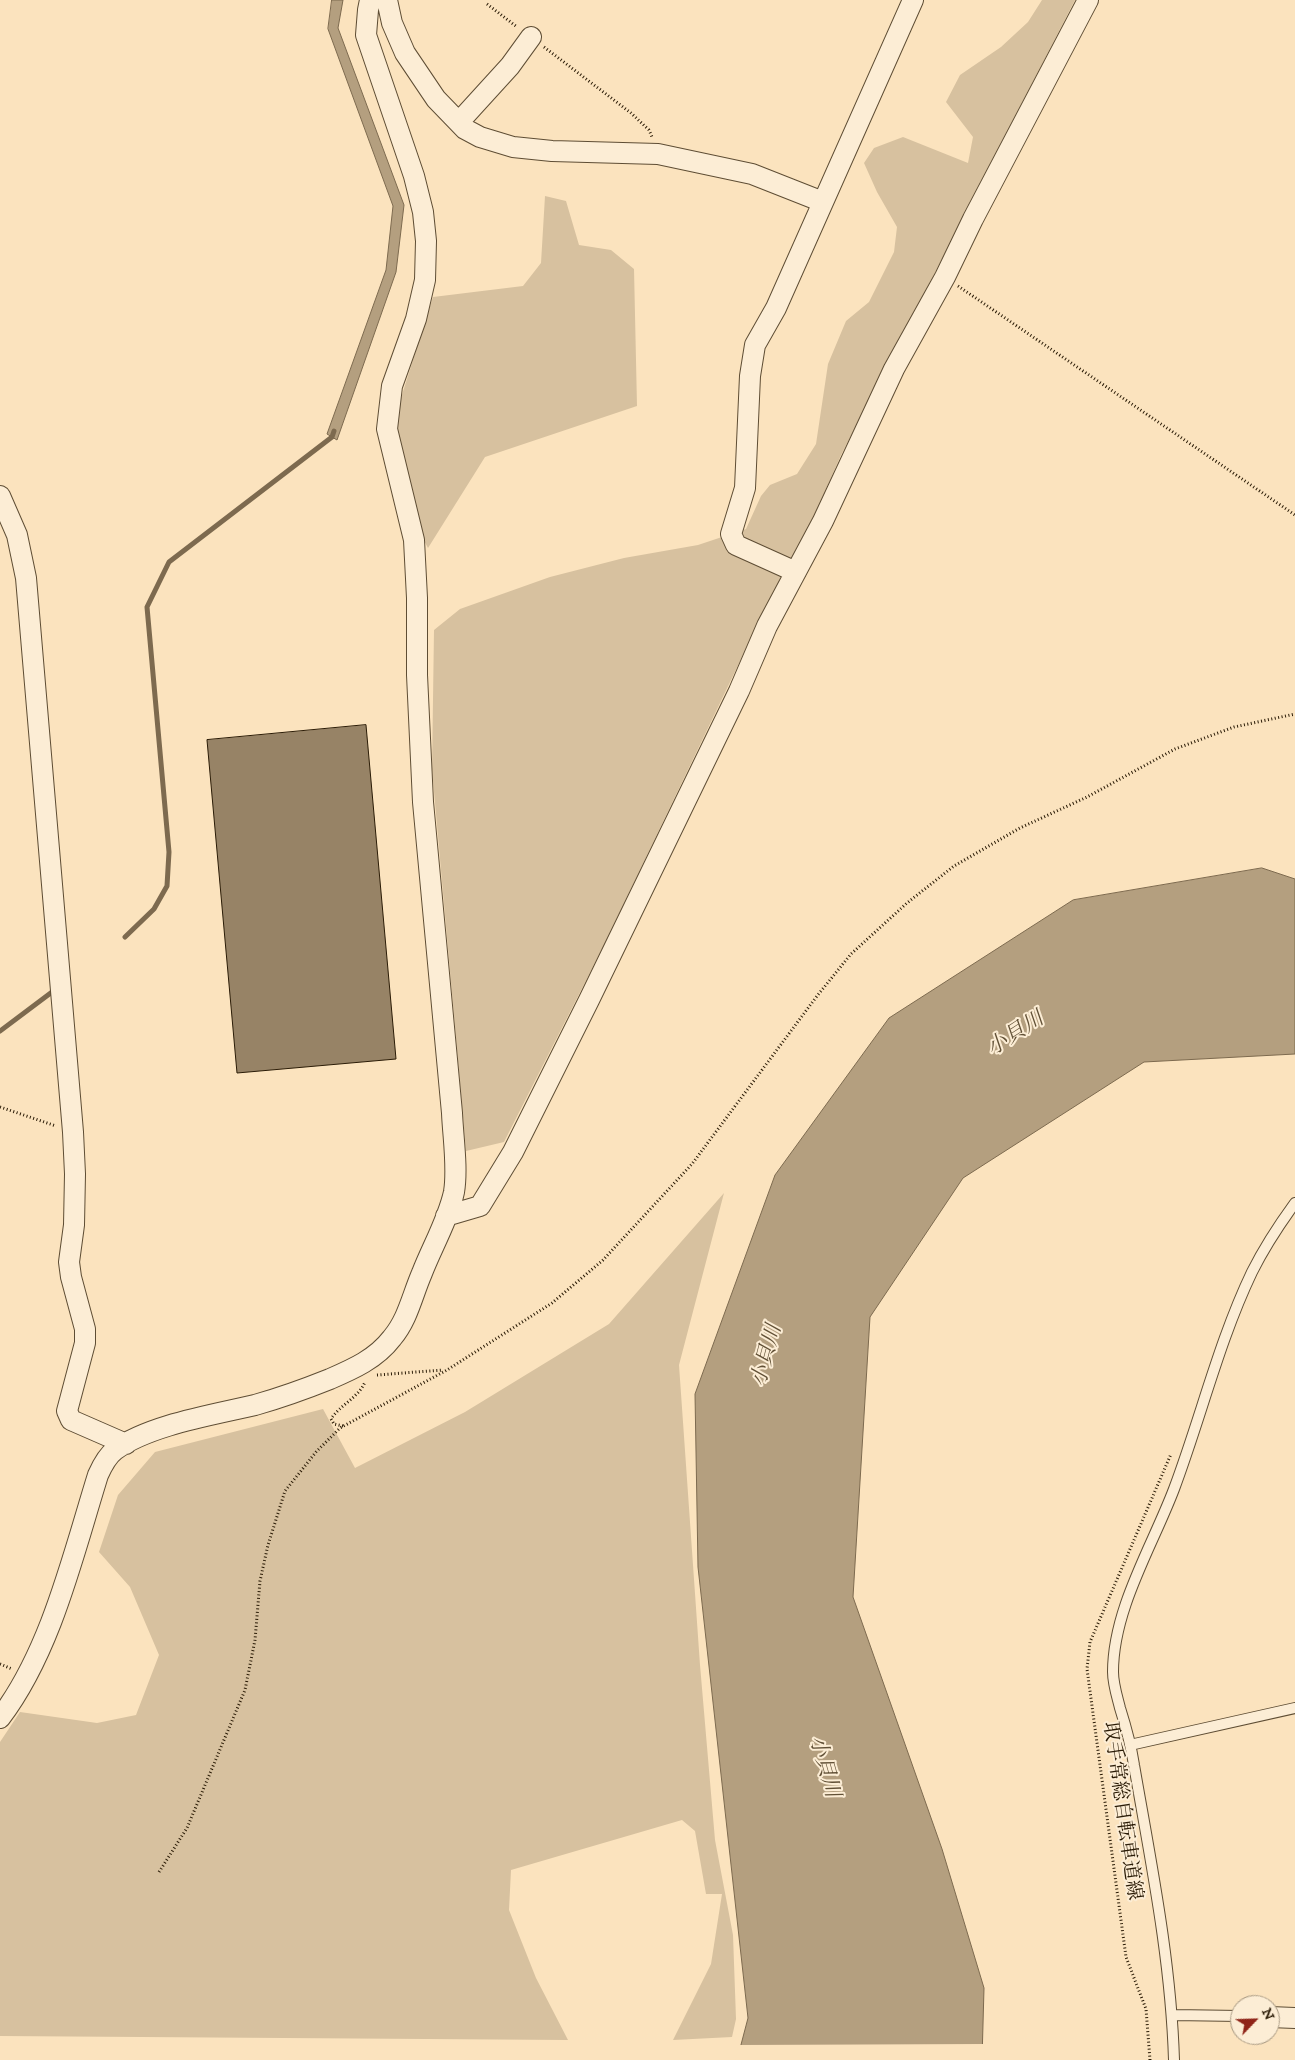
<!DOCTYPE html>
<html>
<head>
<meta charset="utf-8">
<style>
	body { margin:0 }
	#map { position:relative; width:1295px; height:2060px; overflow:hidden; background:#fbe3be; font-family:"IM FELL DW Pica",serif }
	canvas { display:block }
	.north { position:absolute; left:1230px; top:1995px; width:50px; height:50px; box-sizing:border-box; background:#fcedd5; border:1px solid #a89982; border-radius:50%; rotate:66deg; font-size:14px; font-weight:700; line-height:20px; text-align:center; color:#2a1b06 }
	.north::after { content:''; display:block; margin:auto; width:18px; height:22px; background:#8f2418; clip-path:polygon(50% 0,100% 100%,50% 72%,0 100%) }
</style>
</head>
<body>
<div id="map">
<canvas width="1295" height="2060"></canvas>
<div class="north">N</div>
</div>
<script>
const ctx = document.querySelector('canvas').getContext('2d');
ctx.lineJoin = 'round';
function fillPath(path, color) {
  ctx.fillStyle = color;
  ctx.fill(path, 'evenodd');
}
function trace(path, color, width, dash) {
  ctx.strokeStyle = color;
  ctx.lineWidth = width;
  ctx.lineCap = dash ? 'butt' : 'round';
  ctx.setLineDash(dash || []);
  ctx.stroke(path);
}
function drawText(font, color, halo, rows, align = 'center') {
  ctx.font = font + ' "IM FELL DW Pica","Noto Serif JP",serif';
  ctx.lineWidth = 4;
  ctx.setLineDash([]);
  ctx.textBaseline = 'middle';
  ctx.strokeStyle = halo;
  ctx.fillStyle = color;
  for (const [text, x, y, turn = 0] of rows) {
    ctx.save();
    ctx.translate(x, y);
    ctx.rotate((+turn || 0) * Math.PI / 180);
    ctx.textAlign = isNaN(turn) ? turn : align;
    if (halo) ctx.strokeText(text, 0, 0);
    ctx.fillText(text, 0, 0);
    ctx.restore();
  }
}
fillPath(new Path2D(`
	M1042,0h33l-234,455 -42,96 -45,81 -150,313 -100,197 -38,9 -34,-382 2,-139 26,-21 90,-32 74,-19 74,-13 48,-16 15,-33 9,-11 27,-11 19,-30 12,-80 18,-43 23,-19 25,-50 3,-25 -20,-35 -13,-29 10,-15 29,-11 65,26 5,-26 -27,-35 14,-27 41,-28 27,-25z
	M545,196l21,5 13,44 32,5 23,19 3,137 -152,51 -57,91 -8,-15 -26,-113 39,-123 90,-11 18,-23z
	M724,1193l-45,172 21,300 15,175 18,95 3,84 -4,18 -59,3 38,-76 11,-70h-16l-11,-63 -13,-11 -171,50 -2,40 27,68 32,62 -568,-4v-294l20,-30 77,11 39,-8 23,-60 -29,-68 -31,-35 19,-57 37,-43 168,-43 32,59 110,-56 144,-88z`), '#d7c19f');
const water = new Path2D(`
	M332,0h11l-5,28 66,177 -8,67 -59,168 -10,-6 59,-164 7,-64 -65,-177z
	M1262,868l33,11v175l-151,8 -181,116 -93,139 -17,280 89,252 42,139 -2,72h-245l11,-42 -50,-451 -3,-173 80,-219 114,-157 184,-118z`);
fillPath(water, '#b49f7f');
trace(water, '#7d6a4f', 1);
fillPath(new Path2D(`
	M985,2044l-1,16h-249l3,-15z`), '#fbe3be');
trace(new Path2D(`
	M125,937l29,-28 13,-23 2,-34 -22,-245 22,-45 163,-125 2,-6
	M0,1031l56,-42`), '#7d6a4f', 5);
const building = new Path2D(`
	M366,725l30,334 -159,14 -30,-333z`);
fillPath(building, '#978366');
trace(building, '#2a1b06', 1);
const service = new Path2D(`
	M1130,1745l165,-37
	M1173,2015l67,1
	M1174,2060c-3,-100 -23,-197 -40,-295 -3,-20 -8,-38 -14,-57 -3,-12 -7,-24 -7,-36 0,-63 39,-125 61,-183 27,-72 45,-148 78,-217 12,-24 27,-47 43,-69`);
const minor = new Path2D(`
	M387,0l5,23 13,30 31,46 29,30 15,8 33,10 39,4 106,3 94,20 71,28
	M459,122l51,-56 21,-29
	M0,496l17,39 9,43 47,554 2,42 -1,51 -5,37 2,15 14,52v14l-18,68 4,9 55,24
	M796,572l-60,-27 -5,-11 14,-46 5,-112 5,-31 21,-37 137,-308
	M446,1216l34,-10 33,-54 76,-152 150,-309 28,-65 56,-105 71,-152 51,-92 28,-58 115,-219
	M0,1718c51,-67 73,-163 98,-243 4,-9 9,-19 17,-25 34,-25 98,-35 140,-45 25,-7 50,-16 75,-26 23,-10 46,-20 62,-41 16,-19 20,-42 30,-65 10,-26 26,-53 32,-81 4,-24 -1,-55 -2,-79l-29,-311 -6,-127v-77l-3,-58 -27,-111 5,-43 24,-67 9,-39 1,-39 -3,-29 -9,-36 -48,-141 2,-25 2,-10
	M1270,2017l25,1`);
trace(service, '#5e4d34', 12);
trace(minor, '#5e4d34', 22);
trace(new Path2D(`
	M487,4l30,23
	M544,47l87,66 18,17 3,7
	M958,286l337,229
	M0,1107l56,19
	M377,1375l66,-5
	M343,1426l-9,-2 -3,-5c9,-14 27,-21 34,-37
	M0,1664l12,5
	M159,1872l28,-44 58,-138 10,-50 5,-59 8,-36 17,-54 31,-39 24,-24 107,-58 105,-67 51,-43 89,-96 125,-168 34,-42 56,-51 47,-37 66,-38 67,-31 88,-48 59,-22 61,-13
	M1150,2060l-4,-51 -20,-52 -39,-288 3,-27 81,-188`), '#2a1b06', 3, [1, 2.5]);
trace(service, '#fcedd5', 10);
trace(minor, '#fcedd5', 20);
drawText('20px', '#2a1b06', '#fcedd5', [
	["取手常総自転車道線",1121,1811,82]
]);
drawText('italic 21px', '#615036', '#fcedd5', [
	["小貝川",1016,1035,-33],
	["小貝川",768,1356,-75],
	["小貝川",823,1767,74]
]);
</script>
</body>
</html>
